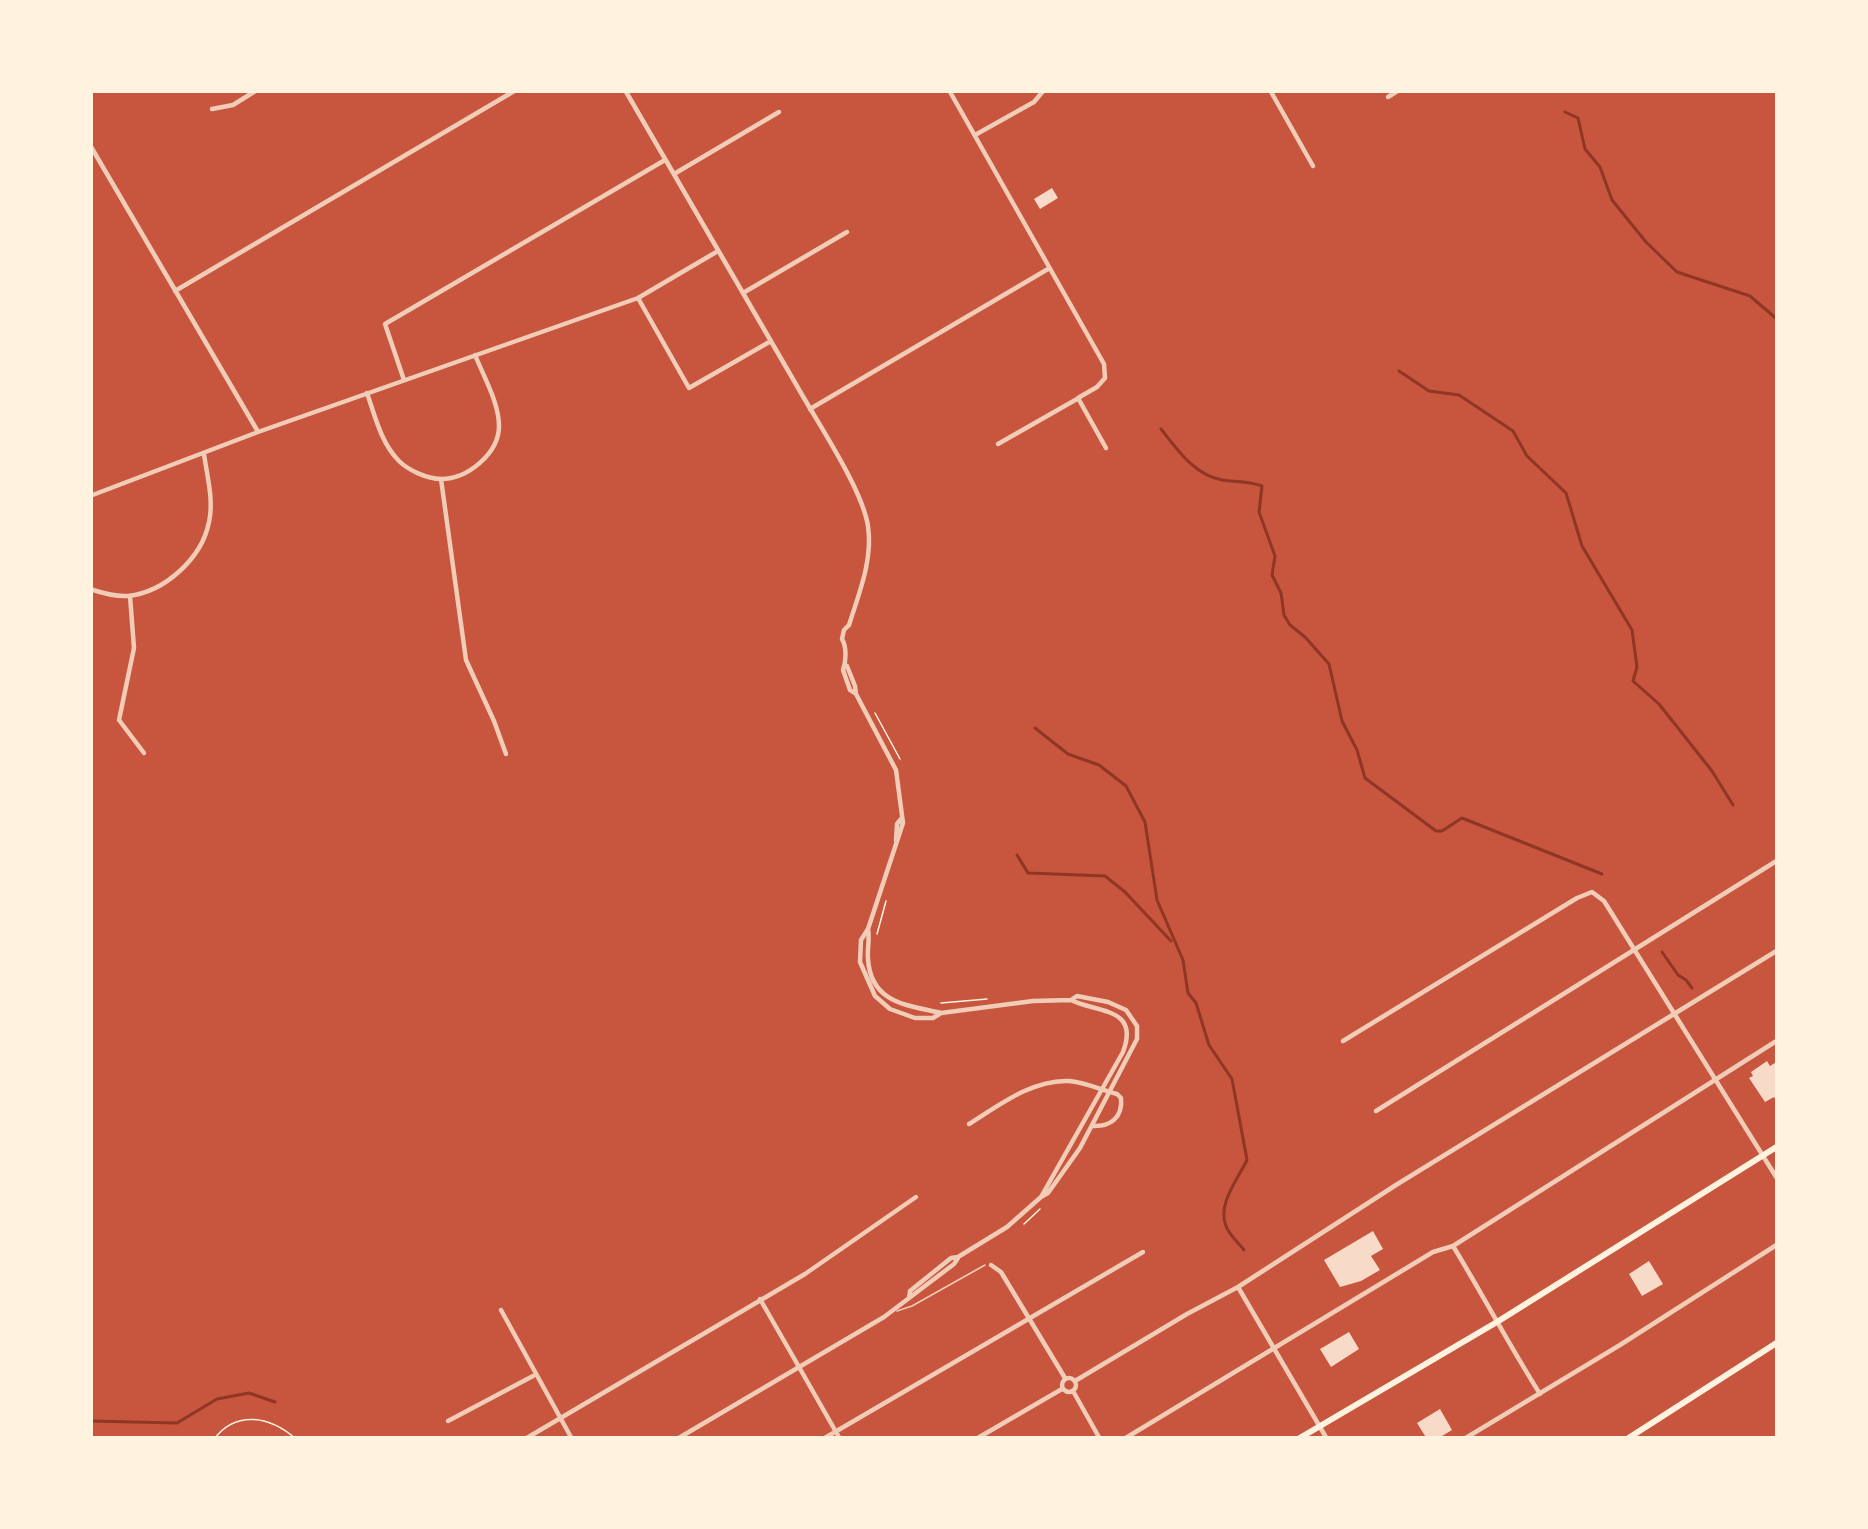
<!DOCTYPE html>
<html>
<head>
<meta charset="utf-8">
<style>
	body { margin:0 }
	#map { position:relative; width:1868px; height:1529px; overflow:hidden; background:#c8553d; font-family:Poppins,sans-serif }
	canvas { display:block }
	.frame { position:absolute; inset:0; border:93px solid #fff3e0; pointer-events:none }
</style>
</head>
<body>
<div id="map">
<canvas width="1868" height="1529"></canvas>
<div class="frame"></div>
</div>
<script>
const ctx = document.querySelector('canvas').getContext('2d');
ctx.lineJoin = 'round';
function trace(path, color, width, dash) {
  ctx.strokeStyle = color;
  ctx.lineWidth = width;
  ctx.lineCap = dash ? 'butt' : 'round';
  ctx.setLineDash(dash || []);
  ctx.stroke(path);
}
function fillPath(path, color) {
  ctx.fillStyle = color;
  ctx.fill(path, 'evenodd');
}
trace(new Path2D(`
	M1565,112l13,6 7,31 15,18 12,33 34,42 31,30 73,24 28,24
	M1399,371l30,20 30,4 54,36 14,25 39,37 16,53 50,84 5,37 -4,14 26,23 53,67 21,34
	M1161,429c16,20 33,46 61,51 14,2 25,1 40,6l-3,26 16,44 -3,19 9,18 3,22 6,10 15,12 24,27 13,57 15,29 8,28 71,53h6l20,-13 140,56
	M1035,728l33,26 31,11 27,21 19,36 12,78 26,60 5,33 8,10 13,42 23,34 15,81c-9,19 -30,44 -21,66 3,9 12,16 18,24
	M1017,855l11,18 77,3 20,16 46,49
	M1662,952l16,23 8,5 6,8
	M90,1421l87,2 40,-24 32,-6 26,9`), '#8f3625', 3);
fillPath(new Path2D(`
	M1052,188l6,10 -18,11 -6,-10z
	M1767,1061l3,5 8,-5v42l-4,-6 -9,5 -16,-24 4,-2 -2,-4z
	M1373,1231l10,18 -12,7 9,14 -19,11 -21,6 -16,-27z
	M1649,1261l14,23 -21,12 -13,-22z
	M1349,1332l10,17 -28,18 -11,-18z
	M1440,1409l12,21 -15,9h-10l-10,-16z`), '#f7dbc8');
trace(new Path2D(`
	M875,713l25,46
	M877,934l9,-33
	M941,1003l46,-4
	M1024,1224l16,-15
	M214,1439c23,-30 57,-22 82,0`), '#fff3e0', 1.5);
trace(new Path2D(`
	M897,1311l15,-5 73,-41`), '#f1ccb7', 1.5);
trace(new Path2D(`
	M949,90l155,274 1,14 -8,9 -19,11 28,50
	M1270,90l43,76
	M1388,97l11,-7
	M212,109l21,-4 24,-15
	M975,135l59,-33 10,-12
	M90,145l167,285
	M674,174l105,-62
	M175,291l341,-201
	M743,293l104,-61
	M638,298l51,90 82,-47
	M404,380l-19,-56 280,-164
	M367,393c8,23 14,50 32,68 9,9 28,18 42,18 27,0 58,-26 58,-53 0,-23 -15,-49 -24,-71
	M810,409l238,-140
	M998,444l79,-45
	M441,479l25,181 28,61 12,33
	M90,496l168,-64 380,-134 80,-47
	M90,589c12,4 25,8 38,7 37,-4 74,-38 81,-74 5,-22 -2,-46 -5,-68
	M130,596l4,52 -15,72 25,33
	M1343,1041l234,-143 15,-6 12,9 174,279
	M1376,1111l402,-251
	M969,1124c29,-18 64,-45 100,-43 16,1 32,9 48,13l4,4c2,20 -11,29 -29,28
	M1453,1246c30,49 56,99 87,148
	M991,1265l10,7 64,106
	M1238,1287l89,152
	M760,1299l39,68
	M501,1310l71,129
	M1062 1385a7 7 0 1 1 14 0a7 7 0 1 1-14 0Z
	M1075,1381l112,-67 51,-27 158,-102 382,-235
	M1073,1391l27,48
	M448,1421l85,-45
	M525,1439l280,-165 111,-77
	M823,1439l320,-187
	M976,1439l86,-50
	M1124,1439l309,-187 20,-6 325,-206
	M1464,1439l156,-94 158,-101`), '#f1ccb7', 4.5);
trace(new Path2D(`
	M625,90c57,99 114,198 172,296 20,36 65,102 71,140 5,34 -9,67 -19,99l-5,5 -2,9c5,8 4,23 1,31l7,20 6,4 40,76 7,53 -35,106 -7,11 -1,22 15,34 15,13 25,9h18l8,-5 92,-12 38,-1 6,-4 31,6 18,8 11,16v13l-57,109 -32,45 -7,4 -34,30 -49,30 -7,1 -41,33 -1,7
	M847,666l8,20 1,8
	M896,841l1,-17 4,-5
	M868,929c2,11 -1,19 0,30 3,45 40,46 73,54
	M1041,1197l82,-145c17,-45 -26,-39 -52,-52
	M799,1367l41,72
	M677,1439l207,-122 70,-53 4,-6`), '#f1ccb7', 4.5);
trace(new Path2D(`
	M1627,1439l151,-97`), '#fff3e0', 6);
trace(new Path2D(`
	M1298,1439l199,-117 281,-176`), '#fff3e0', 6);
</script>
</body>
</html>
